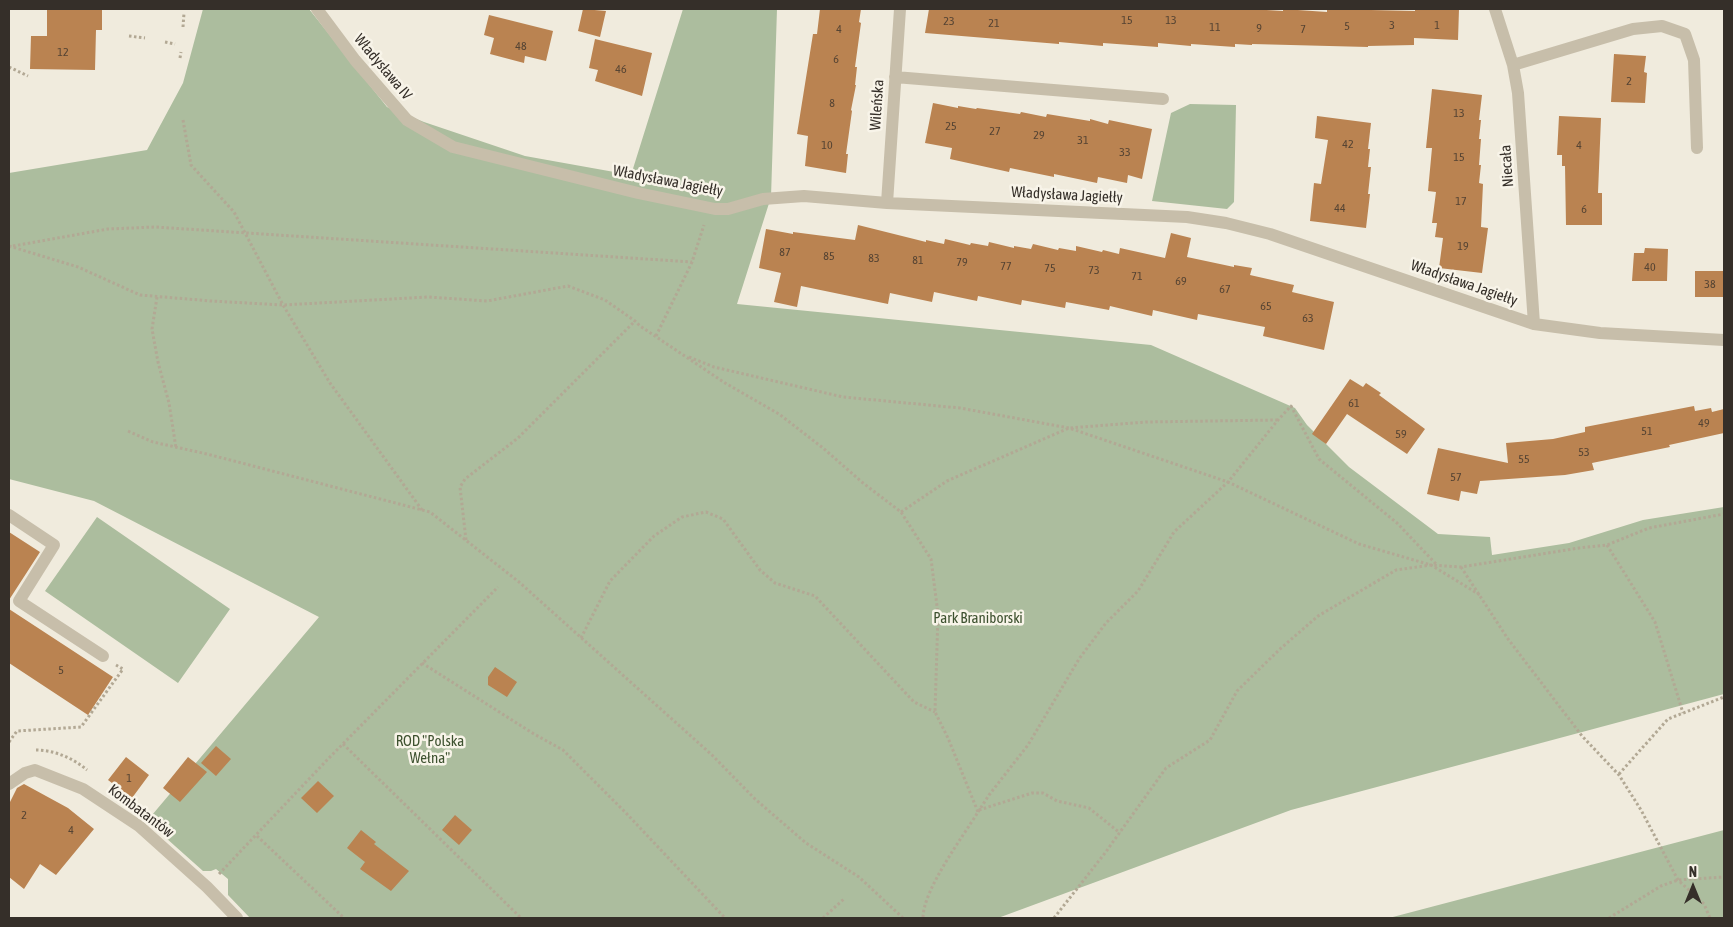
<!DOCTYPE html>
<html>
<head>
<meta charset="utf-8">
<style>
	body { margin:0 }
	#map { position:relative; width:1733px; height:927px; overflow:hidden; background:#f0ebdd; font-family:"Asap Condensed",sans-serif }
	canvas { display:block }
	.frame { position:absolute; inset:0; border:10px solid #352f29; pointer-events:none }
	.north { position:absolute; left:1668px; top:862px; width:50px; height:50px; -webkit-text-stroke:4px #f8f4e9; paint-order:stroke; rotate:0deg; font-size:14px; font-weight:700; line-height:20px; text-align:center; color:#352f29 }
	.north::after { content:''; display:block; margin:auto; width:18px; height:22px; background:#352f29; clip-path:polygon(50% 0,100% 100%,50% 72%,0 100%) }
</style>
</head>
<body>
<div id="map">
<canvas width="1733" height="927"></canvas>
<div class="frame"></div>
<div class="north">N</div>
</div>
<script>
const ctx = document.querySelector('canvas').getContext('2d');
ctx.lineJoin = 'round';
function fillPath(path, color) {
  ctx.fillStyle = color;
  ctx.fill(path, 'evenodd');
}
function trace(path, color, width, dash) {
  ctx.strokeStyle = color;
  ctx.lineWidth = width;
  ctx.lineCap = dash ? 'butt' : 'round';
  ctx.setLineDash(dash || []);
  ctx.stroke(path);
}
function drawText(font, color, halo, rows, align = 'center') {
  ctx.font = font + ' "Asap Condensed",sans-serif';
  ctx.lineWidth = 5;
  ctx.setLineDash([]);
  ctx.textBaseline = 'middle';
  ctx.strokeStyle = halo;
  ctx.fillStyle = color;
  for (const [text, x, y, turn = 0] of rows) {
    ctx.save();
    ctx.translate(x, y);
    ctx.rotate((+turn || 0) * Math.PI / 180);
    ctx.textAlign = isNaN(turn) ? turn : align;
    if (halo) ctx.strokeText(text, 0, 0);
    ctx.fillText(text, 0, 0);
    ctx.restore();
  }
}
fillPath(new Path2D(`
	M203,9h106l78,98 37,15 101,34 106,19 52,-166h94l-6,188 -34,107 414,41 144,63 12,17 42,42 89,67 52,3 2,18 77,-12 74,-23 81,-13v187l-433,116 -293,108h-748l-22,-23v-16l-12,-10 -5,2h-8l-56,-50 172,-204 -225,-116 -85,-22v-306l138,-23 36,-67z
	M1190,104l46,1 -2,97 -7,7 -75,-8 19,-88z
	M97,517l133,92 -52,74 -133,-92z
	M1724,830v88h-335z`), '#acbd9e');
fillPath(new Path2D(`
	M47,9h55v21h-6l-1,40 -65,-1 1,-33h16z
	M583,9l23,2 -6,26 -22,-6z
	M820,9h41l-2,13 2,1 -6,44h2l-2,18h1l-5,25 1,1 -6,43h2l-2,19 -41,-7 3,-30 -11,-2 16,-100h4z
	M929,9h321l33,2v-2l44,3v-3l88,2v-2h44l-1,31 -44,-2v7l-46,1v1l-116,-3v1l-17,-1v3l-44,-3v2l-33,-3v4l-55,-4v3l-44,-4v2l-134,-11z
	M489,15l64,16 -7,30 -21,-5 -1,7 -34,-9 4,-16 -10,-3z
	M595,39l57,14 -10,43 -47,-15 3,-11 -9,-2z
	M1614,54l32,2 -2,16 3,1 -2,30 -34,-1z
	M1432,89l50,6 -3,25h2l-2,19h2l-2,26h2l-2,18 4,1 -2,43 7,1 -6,45 -43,-5 4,-30 -8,-1 2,-14h-5l4,-31 -8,-1 4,-43h-6z
	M933,103l25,5v-2l18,3 1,-1 43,6 1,-2 25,5 1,-3 43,7v-2l18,5 1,-4 43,9 -10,50 -14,-4 -1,8 -29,-6 -1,6 -43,-9v3l-44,-9 -1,4 -59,-13 2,-11 -27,-5z
	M1317,116l54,7 -3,26h2l-2,18h3l-3,27h2l-4,34 -56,-7 4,-38 7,1 7,-44 -13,-2z
	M1559,116l42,2 -3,75h4v32h-36l-1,-59h-3v-11h-5z
	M858,225l68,17v-2l18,4 1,-5 25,6 1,-2 17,3 1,-4 25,6v-2l17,3 2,-5 25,6 1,-2 17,3v-5l26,6 1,-2 16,4 1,-6 45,10 6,-25 20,5 -4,19 47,10v-2l18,3 -2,7 44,10 -2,7 42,10 -10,48 -61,-14 2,-9 -67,-13 -1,6 -44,-10 -1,6 -42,-10 -1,4 -43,-8 -1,6 -43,-8 -1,5 -43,-9 -1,5 -43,-9 -2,10 -42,-9 -2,11 -87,-18 -4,21 -23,-5 7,-29 -22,-5 7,-39 27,5v-2l62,8z
	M1645,248l23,1 -1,32h-35l2,-28h10z
	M1695,271h29v26h-29z
	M1350,379l13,8 3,-4 15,10 -2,2 46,34 -18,25 -60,-40 -21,30 -14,-10z
	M1694,406l1,5 16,-3 1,4 12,-3v24l-55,12 1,2 -78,16 2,7 -29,5 -85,6 -3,13 -16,-3 -2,10 -32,-7 11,-46 70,15 -2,-20 47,-4 32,-7v-5z
	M9,532l31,20 -31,48z
	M9,609l104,68 -25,38 -79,-52z
	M495,667l22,15 -10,15 -19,-12v-8z
	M216,746l15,13 -15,17 -15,-13z
	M126,757l23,18 -17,23 -24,-18z
	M188,757l19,15 -27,30 -17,-14z
	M318,781l16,15 -17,17 -16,-15z
	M24,784l44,24 26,21 -38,46 -16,-11 -16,25 -15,-12v-73l8,-16z
	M455,815l17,15 -13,15 -17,-15z
	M361,830l15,12 -2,2 35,27 -18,20 -31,-22 5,-7 -18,-14z`), '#ba8351');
trace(new Path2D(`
	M183,27l1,-14
	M129,36l16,2
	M165,42l10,2
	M180,58l1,-6
	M9,67l19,9
	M183,120l8,45 43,47 49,93 47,78 92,127
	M9,246l69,21 62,28 71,6 72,4 145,-8 59,4 81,-15 37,14 30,21 5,5 85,57 54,31 44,34 40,35 38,29 30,47 7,55 -3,98 13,26 30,74c-16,26 -55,78 -55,106
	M13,246l95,-17 47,-2 537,35
	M157,297l-5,32 6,33 11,41 7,45
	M656,336l36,-74 12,-37
	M689,357l25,10 129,30 117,11 109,20 159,54 131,62 72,21 49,30
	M128,431l25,11 54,12 223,58 89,70 193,173 43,44 51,44 53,34 44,41
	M901,512l46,-31 122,-53 77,-6 131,-2
	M466,540l-6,-53 5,-8 53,-41 117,-117
	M1607,545l48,77 28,91
	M1461,567l47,72 74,97 37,39 22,35 37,70 26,24 6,14
	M581,638l29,-57 44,-45 28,-19 24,-5 17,7 37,51 15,13 40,13 99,106 21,10
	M422,663l112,71 29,16 63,63 99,105
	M9,742l8,-11 64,-4 42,-58 -7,-4
	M343,744l178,174
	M36,750c18,0 37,8 51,20
	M1619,774l49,-55 56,-22
	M979,810l53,-17h11l14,8 32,7 31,25
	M978,812l11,-17 39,-50 51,-86 27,-36 32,-32 36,-59 54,-50 50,-62 13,-14 28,53 78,64 40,42
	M257,836l87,82
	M219,874l108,-114 171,-173
	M823,918l22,-20
	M1054,918l51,-65 61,-85 44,-28 27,-49 43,-42 38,-33 78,-46 35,-5 30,2 118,-19 28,-3 42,-17 75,-14
	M1609,918l52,-32 17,-6 46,-3`), '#b2a894', 3, [2.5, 2.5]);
trace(new Path2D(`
	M317,9l38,51 52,60 46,27 185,46 77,16h13l35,-10 41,-3 83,7 300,14 39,6 44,11 264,90 66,9 124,7
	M1495,9l18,56 5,28 16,231
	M1513,65l120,-36 29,-3 23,8 9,26 3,88
	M895,77l268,22
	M887,203l13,-194
	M9,515l45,30 -35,56 84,55
	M9,784l16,-11 10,-3 48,19 56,37 68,61 30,31`), '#c7beaa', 12);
drawText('12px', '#564433', null, [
	["15",1127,20],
	["13",1171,20],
	["23",949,21],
	["21",994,23],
	["3",1392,25],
	["1",1437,25],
	["5",1347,26],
	["11",1215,27],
	["9",1259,28],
	["4",839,29],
	["7",1303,29],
	["48",521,46],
	["12",63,52],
	["6",836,59],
	["46",621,69],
	["2",1629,81],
	["8",832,103],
	["13",1459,113],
	["25",951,126],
	["27",995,131],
	["29",1039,135],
	["31",1083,140],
	["42",1348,144],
	["10",827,145],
	["4",1579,145],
	["33",1125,152],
	["15",1459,157],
	["17",1461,201],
	["44",1340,208],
	["6",1584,209],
	["19",1463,246],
	["87",785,252],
	["85",829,256],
	["83",874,258],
	["81",918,260],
	["79",962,262],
	["77",1006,266],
	["40",1650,267],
	["75",1050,268],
	["73",1094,270],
	["71",1137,276],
	["69",1181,281],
	["38",1710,284],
	["67",1225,289],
	["65",1266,306],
	["63",1308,318],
	["61",1354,403],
	["49",1704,423],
	["51",1647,431],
	["59",1401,434],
	["53",1584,452],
	["55",1524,459],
	["57",1456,477],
	["5",61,670],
	["1",129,778],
	["2",24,815],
	["4",71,830]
]);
drawText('15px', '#352f29', '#f8f4e9', [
	["Władysława IV",383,67,50],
	["Wileńska",877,105,-86],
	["Niecała",1507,166,-94],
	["Władysława Jagiełły",668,181,11],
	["Władysława Jagiełły",1067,195,3],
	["Władysława Jagiełły",1464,283,19],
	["Kombatantów",141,811,37]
]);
drawText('15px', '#3d512f', '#f8f4e9', [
	["Park Braniborski",978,618],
	["ROD \"Polska",430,741],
	["Wełna\"",430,758]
]);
</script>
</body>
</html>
